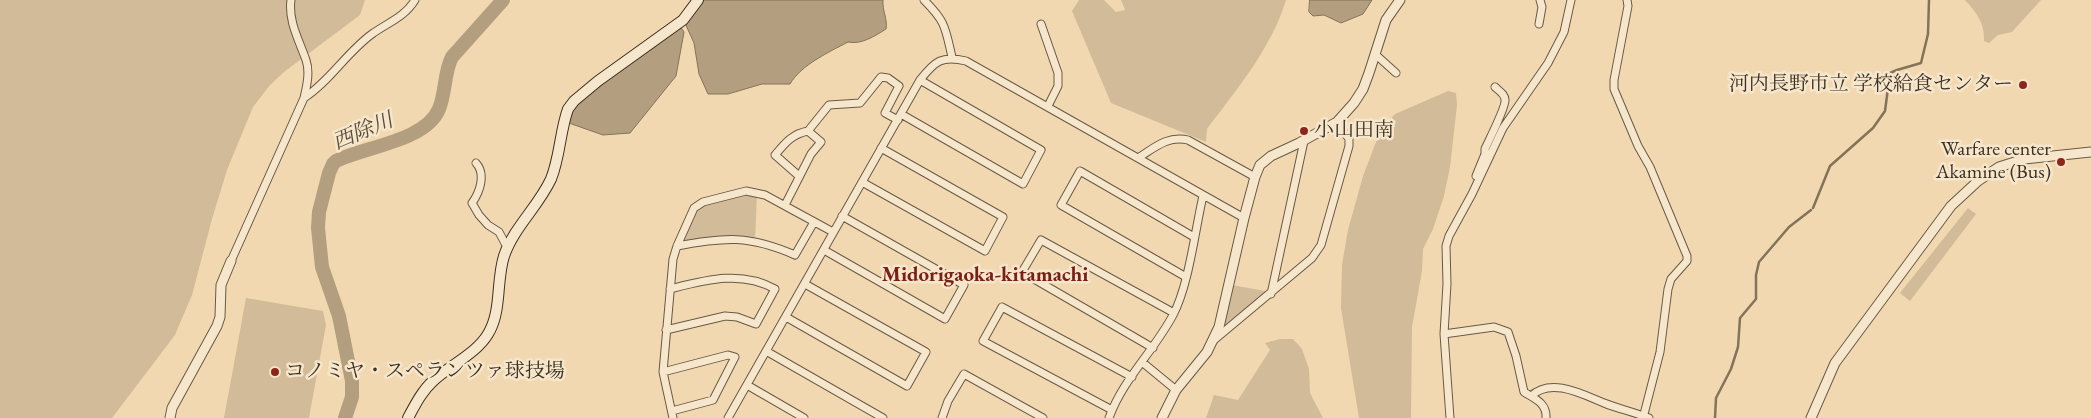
<!DOCTYPE html>
<html>
<head>
<meta charset="utf-8">
<style>
	body { margin:0 }
	canvas { display:block; background:#f1d8b0 }
</style>
</head>
<body>
<canvas width="2091" height="418"></canvas>
<script>
const ctx = document.querySelector('canvas').getContext('2d');
ctx.lineJoin = 'round';
function fillPath(path, color) {
  ctx.fillStyle = color;
  ctx.fill(path, 'evenodd');
}
function trace(path, color, width, dash) {
  ctx.strokeStyle = color;
  ctx.lineWidth = width;
  ctx.lineCap = dash ? 'butt' : 'round';
  ctx.setLineDash(dash || []);
  ctx.stroke(path);
}
function drawText(font, color, halo, rows, align = 'center') {
  ctx.font = font + ' "EB Garamond","Noto Serif JP",serif';
  ctx.lineWidth = 5;
  ctx.setLineDash([]);
  ctx.textBaseline = 'middle';
  ctx.strokeStyle = halo;
  ctx.fillStyle = color;
  for (const [text, x, y, turn = 0] of rows) {
    ctx.save();
    ctx.translate(x, y);
    ctx.rotate((+turn || 0) * Math.PI / 180);
    ctx.textAlign = isNaN(turn) ? turn : align;
    if (halo) ctx.strokeText(text, 0, 0);
    ctx.fillText(text, 0, 0);
    ctx.restore();
  }
}
fillPath(new Path2D(`
	M0,0h365l-5,15 -76,57 -14,13 -17,22 -26,63 -15,49 -20,76 -17,40 -63,83h-112z
	M1079,0h25l12,12 9,-2 -4,-10h165c-15,49 -49,89 -79,129l-1,13 -95,-39 -39,-92z
	M1965,0h76l-29,32 -14,3 -9,8 -5,-2c1,-18 -8,-29 -19,-41z
	M1448,91l8,2 1,12 -7,62 -6,29 -11,33 -10,20 -1,22 -10,56 -1,91h-52l-18,-110 1,-43 6,-35 15,-54 18,-47 14,-15z
	M738,194h19l-2,47 -75,3c18,-42 14,-38 58,-50z
	M1968,208l8,6 -66,87 -10,-8z
	M1232,285l33,6v5l-36,30h-6z
	M246,298l77,13 3,14 -17,93h-85z
	M1280,339h13l9,10 7,20 1,24 13,25h-117l8,-23 24,5 32,-50 -5,-7z`), '#d2bb98');
const water = new Path2D(`
	M703,0h180c-1,10 5,20 3,29 -11,7 -25,16 -38,13 -19,10 -47,23 -58,42h-28l-34,10h-20l-9,-20 -5,-31 -9,-20z
	M1310,0h62l-9,14 -22,9 -17,-8 -11,1 -4,-4z
	M680,26l4,6 -8,44 -46,57 -27,2 -37,-13 10,-19z`);
fillPath(water, '#b39f7f');
trace(water, '#837359', 1);
trace(new Path2D(`
	M1813,208l17,-42 43,-38 12,-17 5,-38 7,-3 24,-7 7,-29 1,-34
	M1715,418l1,-20 15,-29 7,-22 2,-29 16,-19v-24l3,-13 30,-35 22,-17`), '#837359', 2.5);
trace(new Path2D(`
	M345,418l7,-21v-16l-13,-65 -17,-49 -4,-39 1,-16 10,-39 4,-9 3,-3c28,-14 90,-20 103,-52 7,-17 5,-37 13,-52l51,-57`), '#b39f7f', 14);
const minor = new Path2D(`
	M924,0c22,22 21,27 28,57
	M1627,0l1,6 -14,74v9l24,57 12,21 37,89v5l-16,18 -3,10 -8,63 -17,66
	M1041,24l17,49v13l-10,20
	M1539,24l3,-17 -2,-7
	M1375,54l21,19
	M304,98c26,-17 43,-46 68,-64 15,-11 33,-17 43,-34
	M901,114l122,70 18,-34 -121,-70
	M1138,158c16,-10 30,-23 50,-18l67,37
	M476,163c10,11 4,29 -4,40l7,12 9,10 11,7 8,15
	M799,176l-24,-21c10,-12 17,-21 33,-24
	M1476,176l9,-22v-5c4,-9 21,-42 20,-49 0,-6 -6,-9 -10,-13
	M862,182l123,69 18,-34 -122,-69
	M785,205l26,-51 10,-12 -13,-11 21,-26 31,-2 21,-26 7,1 11,8 -14,27 13,7
	M677,246c48,-9 72,-11 118,9l19,-33
	M824,250l121,69 19,-34 -122,-69
	M231,261l73,-163c3,-13 6,-26 2,-38 -7,-20 -18,-39 -15,-60
	M1186,277l-125,-72 19,-34 114,66
	M1271,294l33,-153
	M786,317l121,69 19,-34 -121,-68
	M666,330l59,-14 12,1 19,7 19,-35c-34,-19 -69,-9 -105,0
	M1444,334l50,-7 14,5 8,24 8,36c11,7 23,11 22,26
	M1214,340l98,-82 9,-13 28,-99v-7l-12,-17
	M1153,348l-131,-76 19,-32 133,73
	M766,351l117,67
	M1142,362l34,28
	M663,372l65,-17 7,2 -22,43 -41,11
	M747,385l57,33
	M1531,396c20,-19 51,-2 73,7 15,6 30,9 45,15
	M1112,410l-129,-69 19,-34 130,70
	M673,418l-10,-46 10,-113 4,-13 17,-38 9,-6 43,-11 19,4 68,37
	M728,418l192,-338c15,-19 22,-25 46,-19l278,157
	M942,418l6,-17 16,-27 79,44
	M1109,418c14,-39 45,-67 64,-103 16,-30 22,-85 30,-119
	M1450,418l-6,-84 3,-50 -1,-38 3,-10 23,-42 31,-66 45,-65 16,-31 7,-32`);
const tertiary = new Path2D(`
	M170,418l2,-10 45,-82 3,-9 1,-32 10,-24
	M1162,418l14,-28 31,-38 12,-25 25,-109 11,-41 5,-12 11,-9 28,-13 38,-21 17,-19 9,-14 6,-16 17,-53 14,-20
	M1811,418l24,-55 116,-157 27,-25 21,-14 25,-8 67,-7`);
const secondary = new Path2D(`
	M408,418c7,-13 14,-27 25,-37 17,-16 43,-27 55,-47 14,-23 8,-53 16,-78 10,-29 34,-49 47,-77 9,-22 9,-48 17,-70l6,-8 24,-20 85,-61 15,-20`);
trace(minor, '#685a45', 9);
trace(tertiary, '#685a45', 11);
trace(secondary, '#3b3021', 12);
trace(minor, '#f6e6cc', 7);
trace(tertiary, '#f6e6cc', 9);
trace(secondary, '#f6e6cc', 10);
for (const [x, y, r, color] of [
	[2023,85,5,"#8f2418"],
	[1304,131,5,"#8f2418"],
	[2061,162,5,"#8f2418"],
	[275,372,5,"#8f2418"]
]) {
  const dot = new Path2D();
  dot.arc(x, y, r, 0, 2 * Math.PI);
  ctx.fillStyle = color;
  ctx.fill(dot);
  trace(dot, '#f6e6cc', 2);
}
drawText('20px', '#3b3021', '#f6e6cc', [
	["河内長野市立 学校給食センター",2013,85],
	["小山田南",1314,131,"left"],
	["Warfare center",2051,150],
	["Akamine (Bus)",2051,173],
	["コノミヤ・スペランツァ球技場",285,372,"left"]
], 'right');
drawText('italic 21px', '#594c38', '#f6e6cc', [
	["西除川",363,132,-23]
]);
drawText('bold 21px', '#7a1f14', '#f6e6cc', [
	["Midorigaoka-kitamachi",985,275]
]);
</script>
</body>
</html>
